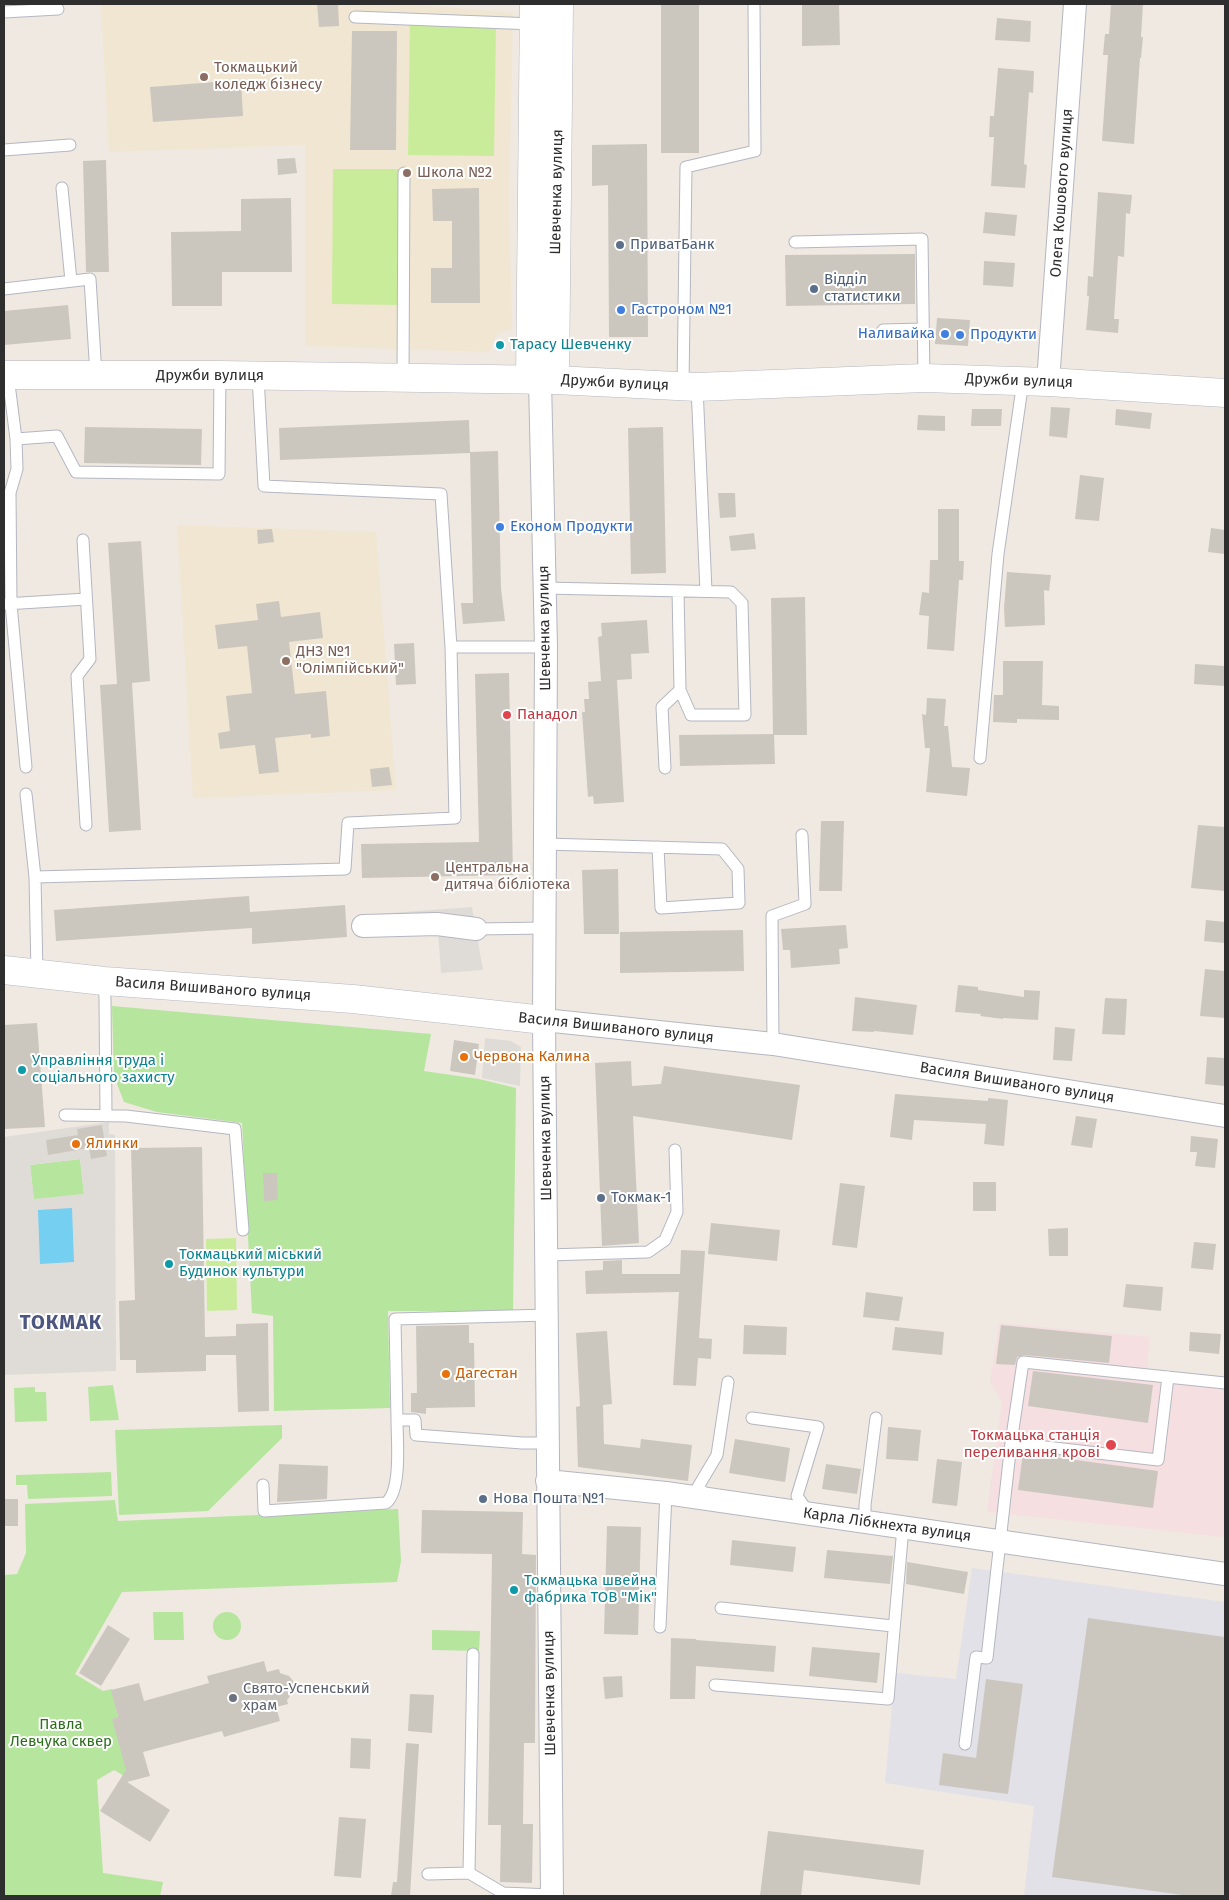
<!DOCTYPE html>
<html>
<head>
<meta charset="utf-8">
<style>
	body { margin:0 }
	#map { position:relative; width:1229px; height:1900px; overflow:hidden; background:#efe9e1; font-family:"Fira Sans",sans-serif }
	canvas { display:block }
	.frame { position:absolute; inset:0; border:5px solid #2e2e2e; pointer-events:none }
</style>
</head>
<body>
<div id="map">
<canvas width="1229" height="1900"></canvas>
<div class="frame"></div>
</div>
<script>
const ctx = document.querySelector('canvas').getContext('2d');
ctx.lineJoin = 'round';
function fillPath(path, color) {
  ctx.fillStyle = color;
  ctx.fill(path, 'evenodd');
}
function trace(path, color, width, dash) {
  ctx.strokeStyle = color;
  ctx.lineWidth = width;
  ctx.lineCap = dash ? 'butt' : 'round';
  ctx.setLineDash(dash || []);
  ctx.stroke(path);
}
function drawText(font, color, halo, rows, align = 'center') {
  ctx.font = font + ' "Fira Sans",sans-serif';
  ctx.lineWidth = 4;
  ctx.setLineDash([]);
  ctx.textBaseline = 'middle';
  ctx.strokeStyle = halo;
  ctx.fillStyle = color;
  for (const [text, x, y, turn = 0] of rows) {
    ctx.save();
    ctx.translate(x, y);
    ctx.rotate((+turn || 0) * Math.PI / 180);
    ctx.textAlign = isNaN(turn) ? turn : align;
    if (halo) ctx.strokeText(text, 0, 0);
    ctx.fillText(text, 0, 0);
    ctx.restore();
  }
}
fillPath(new Path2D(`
	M972,1568l253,34v294h-201l10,-90 -149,-23 10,-110 61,6z`), '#e3e1e8');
fillPath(new Path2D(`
	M101,4h309l103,9 -4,188 3,128 -11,3 -5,4 -7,16 -184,-6v-201l-196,7z
	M177,525l199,7 20,258 -203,8z`), '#f0e6d1');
fillPath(new Path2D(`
	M999,1323l151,14 -3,33 78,7 -1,160 -237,-25 15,-111 -12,-18z`), '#f5dfe0');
fillPath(new Path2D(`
	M112,1006l319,28 -7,37 55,8 37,9 -3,223h-125l2,97 -116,3 -1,-95 -21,-3 -10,-190 -85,-11 -33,-10 -10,-26z
	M80,1159l4,35 -50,6 -4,-35z
	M113,1385l6,35 -29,1 -2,-34z
	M35,1387v5h11l1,29 -32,1 -1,-34z
	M282,1425v13l-74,73 -89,4 -4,-85z
	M111,1472l1,24 -84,3 -1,-14h-11v-10z
	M115,1500l3,21 280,-12 3,52 -4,21 -275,10 -47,82 28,17 9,-2 19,91 -17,-10 -17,10 6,93 60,9 -3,14h-156v-321l13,-1 9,-21 -1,-49z
	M153,1612h30l1,28h-30z
	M213 1626a14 14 0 1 1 28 0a14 14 0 1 1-28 0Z
	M432,1630l48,1 -1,20 -47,-1z`), '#b6e59e');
fillPath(new Path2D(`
	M410,23l86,1 -2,132 -86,-1z
	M333,169h68l-1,136 -68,-1z
	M236,1238l1,72 -30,1 -1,-72z`), '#c9ec9a');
fillPath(new Path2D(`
	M472,907l11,63 -42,3 -3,-42 -75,-16z
	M485,1038l26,3 10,6 -1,39 -38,-8z
	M109,1122v12l6,1 1,236 -112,4v-238zM80,1159l4,35 -50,5 -4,-34z`), '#dfdcd8');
fillPath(new Path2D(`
	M72,1208l2,54 -34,2 -2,-54z`), '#75cff0');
fillPath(new Path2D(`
	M317,4h21l1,22 -20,1z
	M661,4h38v149h-38z
	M802,4h37l1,41 -38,1z
	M1111,4h32l-2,33h2l-2,21h-1l-6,86 -32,-3 6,-86h-5l2,-21h4z
	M997,18l34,3 -1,21 -35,-2z
	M352,31h45l-1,119h-46z
	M998,68l36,3 -1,22 -4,-1 -5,72 3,1 -2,23 -34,-2 3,-49h-5l1,-21h4z
	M241,80l2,36 -90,6 -3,-35z
	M647,144l1,193h-39l-1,-152 -16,1v-41z
	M295,158l2,15 -19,2 -1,-16z
	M106,160l3,112h-23l-3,-111z
	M479,188l1,115h-49v-35h21v-47h-19l-1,-32z
	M1098,192l34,3 -2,19 -4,-1 -2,44 -6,-1 -4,63h5l-1,14 -32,-3 3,-34h-2l1,-20 5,1z
	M291,198l1,74h-70v34h-50l-1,-74 70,-1v-32z
	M985,212l32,3 -2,21 -32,-3z
	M915,254v50l-129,2 -1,-51z
	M984,261l31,2 -2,24 -30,-2z
	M68,305l3,34 -67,6v-34z
	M937,318l33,2 -2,26 -33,-2z
	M1051,407l19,1 -3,30 -18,-2z
	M972,409h30l-1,17h-30z
	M1116,409l36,4 -2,16 -35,-4z
	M918,415l27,1v15l-28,-1z
	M469,420l1,33 -190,7 -1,-32z
	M85,427l117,2 -1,36 -117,-2z
	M663,427l3,146 -35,1 -3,-146z
	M498,451l3,138 4,32 -42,3 -2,-21h12l-3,-151z
	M1080,475l24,3 -5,43 -24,-2z
	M718,493h17l1,24 -16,1z
	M938,509h21v52h5l-1,19h-4l-5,71 -27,-2 2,-33 -10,-1 3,-23 7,1 1,-33h8z
	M1211,528l14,2v24l-17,-2z
	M272,529l2,13 -16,2 -1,-14z
	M754,533l2,16 -25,2 -2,-15z
	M141,541l9,140 -18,2 9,147 -32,2 -9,-147 17,-1 -9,-141z
	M1007,572l44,3 -2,16 -5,-1 1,35 -40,2 -1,-19z
	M805,597l2,138h-33l1,29 -95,2 -1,-31 94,-1 -2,-136z
	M279,601l2,16 39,-5 3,26 -34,4 6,52 31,-3 4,45 -19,2v-4l-36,4 4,34 -20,2 -4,-29 -35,4 -2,-16 12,-2 -4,-35 26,-3 -5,-47 -29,3 -3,-24 43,-5 -2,-16z
	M647,620l2,33 -18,1 1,25 -15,1 7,122 -30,2 -1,-8 -5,1 -6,-85h3l-1,-13h5l-1,-17 13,-1 -3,-44 4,-1 -1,-13z
	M414,643l2,41 -20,1 -2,-41z
	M1003,661h40l-1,44 17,1v14l-42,-1v4l-24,-1 1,-27h9z
	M1195,664l30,2v20l-31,-2z
	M509,673l4,202 -151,3 -1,-34 118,-2 -4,-168z
	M927,698l19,1 -2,27h4l4,41 18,1 -3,28 -41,-4 4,-44h-5l-3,-34 4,1z
	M389,767l3,18 -20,2 -2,-18z
	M821,821h23l-2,70h-23z
	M1198,825l27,2v64l-34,-3z
	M618,869l1,65h-35l-2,-64z
	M249,896l1,16 95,-7 2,32 -95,7v-16l-196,13 -2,-31z
	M1206,920l19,2v21l-21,-2z
	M846,925l2,23 -9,1 1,15 -49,4 -1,-18h-7l-2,-21z
	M743,930l1,41 -124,2v-41z
	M1205,969l20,2v47l-25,-2z
	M958,985l20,2v3l46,7v-7l16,1 -2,29 -35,-2v1l-23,-3 1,-2 -26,-2z
	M855,997l62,8 -4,30 -39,-4v1l-22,-1z
	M1105,998l22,1 -2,36 -23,-1z
	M37,1023l8,104 -41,2v-104z
	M1055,1027l20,2 -3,32 -19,-1z
	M454,1040l25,4 -4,31 -25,-4z
	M1207,1057l18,1v28l-20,-2z
	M631,1061l1,25 29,-2 3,-18 136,19 -8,55 -159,-24 6,127 -37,3 -7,-183z
	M895,1094l93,7v-3l20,2 -4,46 -20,-2 2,-20 -72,-4 -2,20 -22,-3z
	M1076,1116l21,3 -5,29 -21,-3z
	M102,1125l5,31 -16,3 -2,-11 -41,7 -2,-15 32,-5 -1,-6z
	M1191,1136l27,3 -3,29 -20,-2 2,-14h-7z
	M202,1147l3,190 31,-1v-12l32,-1 1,88 -31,1 -2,-57h-30v16l-70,2v-13h-16l-1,-59 16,-1 -4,-152z
	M263,1173h14l1,27 -14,1z
	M973,1182h23v29h-23z
	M840,1183l25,3 -8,62 -25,-3z
	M711,1223l69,7 -3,31 -69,-7z
	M1068,1228v28h-19l-1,-27z
	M1194,1242l22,2 -3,26 -22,-2z
	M681,1250l24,1 -6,87 13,1 -1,20 -13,-1 -2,28 -23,-1 6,-93 -93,2 -1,-23 18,-1v-9l19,-1v14h58z
	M1126,1284l37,3 -2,24 -38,-4z
	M866,1292l37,5 -4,24 -36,-4z
	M469,1325v18h5l1,64 -49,1v6l-15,-2v-19h6l-1,-67z
	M744,1325l43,2 -1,28 -43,-1z
	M1001,1325l111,11 -3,27 -85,-8 -7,2 -2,8 -19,-1z
	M895,1327l49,5 -2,23 -50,-5z
	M607,1331l5,73 -9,1 1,39 36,4 1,-9 51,6 -4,36 -110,-14 -2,-60 4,-1 -4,-73z
	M1190,1332l31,2 -2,20 -30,-3z
	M1033,1371l120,14 -5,38 -120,-17z
	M888,1427l33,3 -3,31 -32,-2z
	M735,1439l55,9 -5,34 -56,-9z
	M1023,1453l135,18 -5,37 -135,-18z
	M937,1459l25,3 -5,44 -25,-3z
	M279,1464l49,2 -1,33 -50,3z
	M826,1464l35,5 -4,25 -35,-5z
	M4,1499h14v27h-14z
	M422,1510l101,2 -1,42 14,1 -1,188h-11l-1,81h10l-1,59 -32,-1 1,-57h-13l4,-271 -71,-1z
	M607,1526l34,1 -3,108 -34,-1z
	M732,1540l64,7 -3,25 -63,-7z
	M827,1550l66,6 -3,28 -66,-6z
	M907,1562l61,10 -4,22 -58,-10z
	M1088,1618l137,19v259h-35l-138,-19z
	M108,1625l22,14 -29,47 -22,-13z
	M671,1638l25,1v1l80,6 -2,26 -78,-6 -1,33h-25z
	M812,1647l68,6 -3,30 -68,-7z
	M264,1661l3,11 12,-3 1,4 9,3 5,6v9l-7,9 1,4 -12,3 4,14 -56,16 -2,-6 -79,21 7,24 -23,6 43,28 -20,32 -50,-31 26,-41 -14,-51 6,-2 -7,-27 28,-7 5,18 65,-18 -2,-7z
	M622,1676l1,21 -18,2 -2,-22z
	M986,1679l37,5 -15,110 -69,-9 4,-32 33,5z
	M410,1694l24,1 -2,38 -24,-2z
	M351,1738l20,1 -1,30 -20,-1z
	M406,1743l13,1 -9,152h-19l2,-14h4z
	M339,1817l27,2 -5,59 -27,-2z
	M768,1831l156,19 -4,35 -116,-15 -3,26h-41z`), '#cbc7bf');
const lane = new Path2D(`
	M4,12l54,-3
	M355,17l179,7
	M4,150l66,-5
	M62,188l9,93
	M795,242l127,-3 2,139
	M4,289l86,-10 6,96
	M883,330l40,-1
	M8,376l8,63 1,30 -7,24 1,111 15,163
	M403,378l1,-205
	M683,386l3,-219 69,-16 -1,-147
	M697,387l9,204
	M16,439l41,-3 19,36 143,2 1,-99
	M83,540l7,119 -13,17 9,149
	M544,588l187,4 11,11 3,112h-54l-11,-25 -2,-99
	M5,604l81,-5
	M451,647h95
	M980,758l18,-204 25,-173
	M665,768l-3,-61 18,-17
	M26,794l9,83 2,96
	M545,844l177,5 16,20 1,34 -78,5 -3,-61
	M35,877l310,-8 3,-46 107,-5 -4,-171 -10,-153 -177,-8 -6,-110
	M476,929l69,-1
	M104,981l1,18 1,117
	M773,1044l-1,-128 33,-12 -3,-69
	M65,1115l61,1 109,13 8,101
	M547,1255l101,-3 17,-12 12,-28 -2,-62
	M752,1418l66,9 -21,69 11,16
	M397,1420l-2,-101 153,-4
	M1011,1443l147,17 10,-83
	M263,1485l1,26 122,-8c16,-13 11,-63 11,-83h18l1,15 106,8h26
	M708,1497l-10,-10 19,-32 11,-73
	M865,1522v-17l11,-87
	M721,1608l172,18
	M660,1627l6,-134
	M473,1654l-4,219 34,20 49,2
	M715,1685l173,14 15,-172
	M965,1744l11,-87 11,1 24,-215 12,-81 202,21
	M428,1874l41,-1`);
const street = new Path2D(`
	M540,380l6,267 -2,373 8,876
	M1048,382l27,-378
	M363,926l74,-2 39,5
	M544,1020l229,24 452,72
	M547,1481l119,12 559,81`);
const secondary = new Path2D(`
	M4,375h216l335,5 142,7 227,-9 124,4 177,11
	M530,380l4,-376
	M555,380l4,-376
	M4,970l100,11 249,18 191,21`);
trace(lane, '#b4b7c1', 13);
trace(street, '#b4b7c1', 24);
trace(secondary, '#b4b7c1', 29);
trace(lane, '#fff', 11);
trace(street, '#fff', 22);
trace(secondary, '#fff', 28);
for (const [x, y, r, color] of [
	[204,77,5,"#8d6e63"],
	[407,173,5,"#8d6e63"],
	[620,245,5,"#5c6f8a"],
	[814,289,5,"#5c6f8a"],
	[621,310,5,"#3f7fe0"],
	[945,334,5,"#3f7fe0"],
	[960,335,5,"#3f7fe0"],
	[500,345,5,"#0f9aa8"],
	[500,527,5,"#3f7fe0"],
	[286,661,5,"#8d6e63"],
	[507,715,5,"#e0444e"],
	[435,877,5,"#8d6e63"],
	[464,1057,5,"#e8710a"],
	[22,1070,5,"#0f9aa8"],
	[76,1144,5,"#e8710a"],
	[601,1198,5,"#5c6f8a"],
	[169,1264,5,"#0f9aa8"],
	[446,1374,5,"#e8710a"],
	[1111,1445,6,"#e0444e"],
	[483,1499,5,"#5c6f8a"],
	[514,1590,5,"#0f9aa8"],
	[233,1698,5,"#6b7280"]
]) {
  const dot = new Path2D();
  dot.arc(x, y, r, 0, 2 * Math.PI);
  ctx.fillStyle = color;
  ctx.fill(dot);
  trace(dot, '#fff', 2);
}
drawText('15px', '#785e54', '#fff', [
	["Токмацький",214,68],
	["коледж бізнесу",214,85],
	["Школа №2",417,173],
	["ДНЗ №1",296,652],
	["\"Олімпійський\"",296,669],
	["Центральна",445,868],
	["дитяча бібліотека",445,885]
], 'left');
drawText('15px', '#2e2e2e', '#fff', [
	["Шевченка вулиця",557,192,-89],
	["Олега Кошового вулиця",1062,193,-86],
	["Дружби вулиця",210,376],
	["Дружби вулиця",1019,381,2],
	["Дружби вулиця",615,383,3],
	["Шевченка вулиця",545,628,-91],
	["Василя Вишиваного вулиця",213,989,4],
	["Василя Вишиваного вулиця",616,1028,6],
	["Василя Вишиваного вулиця",1017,1083,9],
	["Шевченка вулиця",546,1138,-91],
	["Карла Лібкнехта вулиця",887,1525,8],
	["Шевченка вулиця",550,1693,-91]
]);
drawText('15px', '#4e5e75', '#fff', [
	["ПриватБанк",630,245],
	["Відділ",824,280],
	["статистики",824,297],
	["Токмак-1",611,1198],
	["Нова Пошта №1",493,1499]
], 'left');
drawText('15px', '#366cbe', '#fff', [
	["Гастроном №1",631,310],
	["Наливайка",935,334,"right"],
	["Продукти",970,335],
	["Економ Продукти",510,527]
], 'left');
drawText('15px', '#0d838f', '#fff', [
	["Тарасу Шевченку",510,345],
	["Управління труда і",32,1061],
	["соціального захисту",32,1078],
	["Токмацький міський",179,1255],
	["Будинок культури",179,1272],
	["Токмацька швейна",524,1581],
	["фабрика ТОВ \"Мік\"",524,1598]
], 'left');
drawText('15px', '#be3a42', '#fff', [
	["Панадол",517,715],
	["Токмацька станція",1100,1436,"right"],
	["переливання крові",1100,1453,"right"]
], 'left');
drawText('15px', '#c56008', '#fff', [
	["Червона Калина",474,1057],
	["Ялинки",86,1144],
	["Дагестан",456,1374]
], 'left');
drawText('15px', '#5b616d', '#fff', [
	["Свято-Успенський",243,1689],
	["храм",243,1706]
], 'left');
drawText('15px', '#2c6e1b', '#fff', [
	["Павла",61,1725],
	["Левчука сквер",61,1742]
]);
ctx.letterSpacing = '1px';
drawText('bold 20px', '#4d5680', '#fff', [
	["ТОКМАК",61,1323]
]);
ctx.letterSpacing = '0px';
</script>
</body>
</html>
